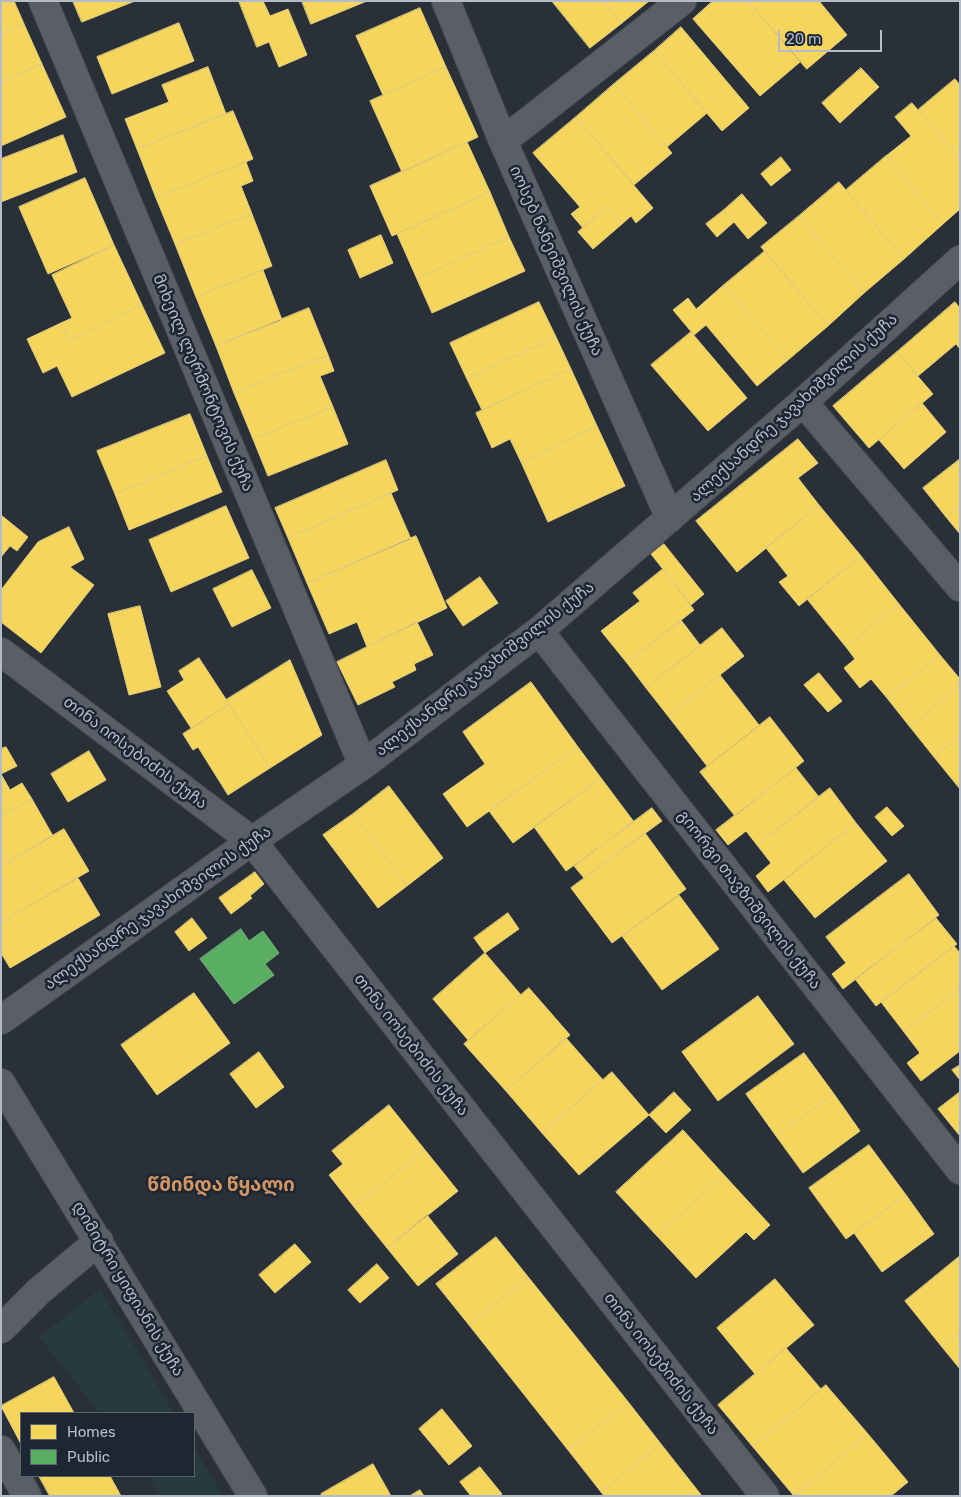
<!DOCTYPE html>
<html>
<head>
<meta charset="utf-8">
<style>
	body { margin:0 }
	#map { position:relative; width:961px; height:1497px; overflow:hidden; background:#2a3038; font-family:Rubik,sans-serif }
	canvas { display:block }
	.frame { position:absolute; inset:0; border:2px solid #b4bcc9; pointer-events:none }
	.legend { position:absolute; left:20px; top:1412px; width:175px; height:65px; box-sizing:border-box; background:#1d2633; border:1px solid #59626f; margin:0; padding:6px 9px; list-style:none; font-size:15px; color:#b4bcc9 }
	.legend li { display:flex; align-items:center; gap:10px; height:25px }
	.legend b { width:25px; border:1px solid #59626f }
	.scale { position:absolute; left:778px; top:30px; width:104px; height:22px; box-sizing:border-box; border:2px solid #b4bcc9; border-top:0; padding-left:6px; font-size:15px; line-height:18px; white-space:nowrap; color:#b4bcc9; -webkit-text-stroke:4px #1d2633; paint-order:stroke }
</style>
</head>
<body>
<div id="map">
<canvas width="961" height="1497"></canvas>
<div class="frame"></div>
<ul class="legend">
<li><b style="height:14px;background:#f6d55c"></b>Homes</li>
<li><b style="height:14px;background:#5aae61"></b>Public</li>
</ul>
<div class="scale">20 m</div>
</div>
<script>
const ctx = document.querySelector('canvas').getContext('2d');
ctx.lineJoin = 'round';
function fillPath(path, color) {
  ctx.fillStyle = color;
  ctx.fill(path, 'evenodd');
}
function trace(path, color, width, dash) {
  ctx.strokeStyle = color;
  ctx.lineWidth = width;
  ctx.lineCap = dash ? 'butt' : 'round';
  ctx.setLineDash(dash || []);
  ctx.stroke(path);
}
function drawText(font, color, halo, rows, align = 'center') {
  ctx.font = font + ' Rubik,"Noto Sans Georgian",sans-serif';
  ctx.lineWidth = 5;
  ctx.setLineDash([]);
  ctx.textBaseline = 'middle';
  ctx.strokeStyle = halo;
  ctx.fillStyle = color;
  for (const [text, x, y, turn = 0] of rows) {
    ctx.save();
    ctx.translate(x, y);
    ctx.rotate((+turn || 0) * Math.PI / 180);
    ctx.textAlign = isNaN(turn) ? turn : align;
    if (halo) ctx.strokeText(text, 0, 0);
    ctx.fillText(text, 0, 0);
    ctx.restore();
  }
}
fillPath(new Path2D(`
	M100,1289l74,124h-74l-61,-76z
	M194,1447l29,49h-62l-11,-20h44z`), '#273a3e');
const homes = new Path2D(`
	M1,1h13l10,23 -23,10z
	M73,1h62l-53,21z
	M239,1h24l7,15 18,-7 19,46 -28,12 -10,-25 -12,5z
	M302,1h65l-56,23z
	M552,1h52l18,22 -32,25z
	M604,1h45l-27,22z
	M713,1h35l52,61 -40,34 -67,-77z
	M748,1h71l28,34 -40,34z
	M420,8l26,59 -63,28 -27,-59z
	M179,23l15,38 -82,33 -15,-37z
	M24,24l18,40 -41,18v-48z
	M681,27l68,81 -27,23 -68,-80z
	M654,51l53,62 -40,34 -53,-63z
	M42,64l24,53 -65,29v-64z
	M208,67l18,47 -89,35 -12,-30 44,-17 -7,-17z
	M446,67l32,70 -76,35 -32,-71z
	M861,68l18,19 -39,36 -18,-20z
	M955,79l5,6v75l-42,-50z
	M614,84l58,69 -38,32 -58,-68z
	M912,103l48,57v49l-17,15 -57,-68 25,-20 -16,-19z
	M233,111l20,48 -97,39 -19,-49z
	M576,117l77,91 -17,15 -5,-7 -9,8 -15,-17 -24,21 -12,-14 9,-7 -47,-54z
	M63,135l14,37 -76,30v-43z
	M467,142l23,50 -98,44 -22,-50z
	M886,156l57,68 -39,35 -58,-69z
	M781,157l10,13 -20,16 -10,-12z
	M246,162l7,19 -12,5 11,28 -77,30 -19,-46z
	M85,178l29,67 -66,29 -29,-67z
	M839,182l65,77 -40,34 -65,-77z
	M490,192l19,45 -92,42 -20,-45z
	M742,194l25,29 -19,16 -24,-29z
	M607,207l15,17 -29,25 -15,-17z
	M724,210l10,12 -17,15 -11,-13z
	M252,214l20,52 -76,31 -21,-53z
	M799,216l65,77 -36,33 -67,-79z
	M381,235l12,28 -33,15 -12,-28z
	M509,237l16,34 -93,42 -15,-34z
	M114,245l28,60 -73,35 -8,-17 11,-5 -20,-43z
	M765,251l63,75 -40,34 -64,-75z
	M263,270l19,50 -66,26 -20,-49z
	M724,285l64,75 -31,26 -51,-61 -12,10 -21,-25 15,-12 8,11z
	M539,302l17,35 -89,42 -17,-36z
	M955,302l5,6v41l-4,-5 -38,32 -21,-24z
	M142,305l23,48 -93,44 -15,-31 -14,7 -16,-34 34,-16 8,17z
	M309,308l19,47 -94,38 -18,-47z
	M691,332l56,66 -39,33 -57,-66z
	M556,337l15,32 -89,41 -15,-31z
	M897,352l36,42 -64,54 -36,-42z
	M328,355l6,16 -14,5 13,31 -80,32 -19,-46z
	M571,369l26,57 -76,36 -11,-23 -18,9 -16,-35z
	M922,403l24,29 -42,37 -25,-29z
	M333,407l15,37 -80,32 -15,-37z
	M190,414l17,42 -92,38 -18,-43z
	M597,426l28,60 -77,36 -27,-60z
	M798,439l20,24 -20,15 21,27 -82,67 -41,-51z
	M207,456l15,36 -93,38 -14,-36z
	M960,459v47l-14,11 -23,-29z
	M386,460l12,30 -110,48 -13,-30z
	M391,493l20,46 -104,44 -19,-45z
	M819,505l42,51 -62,50 -20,-24 9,-6 -22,-28z
	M226,506l23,52 -78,34 -22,-52z
	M960,506v28l-14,-17z
	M1,515l27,22 -11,14 -7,-5 -9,11z
	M69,527l15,32 -14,8 24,18 -53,68 -40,-31v-32l37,-48z
	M416,536l31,72 -80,39 -10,-25 -28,12 -22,-51z
	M664,544l40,50 -13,11 -40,-51z
	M861,556l38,48 -53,43 -39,-48z
	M663,569l31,41 -67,53 -26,-32 39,-30 -7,-8z
	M252,570l19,38 -39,19 -19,-38z
	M480,577l18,26 -35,23 -17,-25z
	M899,604l41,51 -53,43 -16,-19 -11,9 -16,-20 11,-9 -9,-12z
	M140,606l21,81 -32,8 -21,-81z
	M681,620l19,25 -54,43 -19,-25z
	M417,622l16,33 -19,9 2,6 -24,12 3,5 -37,18 -21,-43z
	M722,628l22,28 -76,60 -22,-28z
	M940,655l20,24v7l-50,41 -23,-29z
	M199,658l30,46 -38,24 -24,-37 17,-11 -5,-9z
	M290,660l32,75 -52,33 -44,-68z
	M819,673l23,28 -14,11 -24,-27z
	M720,675l39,50 -52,41 -39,-50z
	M531,682l47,65 -111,80 -24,-33 42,-30 -22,-32z
	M960,686v51l-26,20 -24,-30z
	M229,704l41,64 -42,27 -30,-48 -5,3 -10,-16z
	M770,717l34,44 -69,55 -35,-44z
	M960,737v52l-26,-32z
	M6,747l11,19 -16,8v-25z
	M578,747l23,31 -88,65 -24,-32z
	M89,751l17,29 -38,22 -17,-28z
	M796,768l23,29 -62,48 -11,-14 -18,14 -12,-15z
	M1,774l9,16 12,-7 10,16 -31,17z
	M601,778l33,44 -68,49 -32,-44z
	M389,786l54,72 -36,28 -54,-72z
	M830,788l26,35 -88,69 -12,-16 15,-13 -14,-18z
	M32,799l21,37 -52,30v-50z
	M887,807l17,19 -12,10 -17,-19z
	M652,808l10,13 -78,57 -10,-12z
	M353,814l54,72 -29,22 -55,-73z
	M856,823l31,38 -72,57 -31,-38z
	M64,829l25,42 -88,51v-56z
	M645,833l41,56 -74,54 -41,-55z
	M255,872l9,12 -14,12 2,2 -21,16 -12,-16z
	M909,874l30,41 -96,74 -11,-15 14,-11 -20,-26z
	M78,878l22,37 -90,53 -9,-15v-31z
	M679,895l40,54 -57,41 -40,-54z
	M508,913l11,16 -34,24 -11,-15z
	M192,918l15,20 -18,13 -14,-19z
	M936,918l21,26 -81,62 -21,-27z
	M954,946l6,7v36l-56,43 -23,-30z
	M485,953l36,42 -53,45 -35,-41z
	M529,988l41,47 -64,56 -42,-47z
	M960,989v62l-39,30 -14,-18 13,-10 -16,-21z
	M194,993l36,50 -73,52 -36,-50z
	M758,996l36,48 -76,57 -36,-49z
	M566,1038l37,42 -61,53 -36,-42z
	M259,1052l25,35 -28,21 -26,-34z
	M804,1053l30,41 -58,42 -30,-42z
	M960,1065v15l-8,-10z
	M612,1072l37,43 -70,60 -37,-42z
	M674,1092l17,18 -25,23 -17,-18z
	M960,1092v44l-22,-27z
	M834,1094l26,37 -57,42 -27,-37z
	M389,1105l36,45 -71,57 -25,-32 14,-11 -11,-13z
	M683,1130l41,45 -67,61 -41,-44z
	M869,1145l37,50 -60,44 -37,-51z
	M425,1150l33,41 -71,57 -33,-41z
	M724,1175l46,50 -16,15 -8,-8 -50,46 -39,-42z
	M906,1195l28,39 -52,38 -28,-39z
	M427,1215l31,39 -40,32 -31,-38z
	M496,1237l33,41 -60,47 -33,-41z
	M295,1244l16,18 -36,31 -16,-18z
	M960,1256v76l-18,15 -37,-46z
	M377,1264l12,14 -29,25 -12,-13z
	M529,1278l100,125 -61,47 -99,-125z
	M775,1279l39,46 -59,49 -38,-46z
	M960,1332v37l-18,-22z
	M786,1348l35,41 -68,58 -35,-42z
	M54,1377l20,36h-53v31l-20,-38z
	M826,1385l42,49 -74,62 -41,-49z
	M629,1403l32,41 -60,48 -33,-42z
	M442,1409l30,37 -23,19 -30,-36z
	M868,1434l40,48 -17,14h-97z
	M661,1444l41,52h-98l-3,-4z
	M373,1464l18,32h-69l-1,-2z
	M480,1467l22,27 -3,2h-28l-11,-14z
	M39,1476h71l11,20h-71z
	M420,1490l4,6h-14z`);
fillPath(homes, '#f6d55c');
trace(homes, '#e2ce7d', 1);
const public = new Path2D(`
	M241,929l8,12 14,-10 16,22 -14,11 9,11 -40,29 -34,-45z`);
fillPath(public, '#5aae61');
trace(public, '#75b280', 1);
const minor = new Path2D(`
	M43,1l320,764
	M446,1l57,140 167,377
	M503,141l179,-140
	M803,402l157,185
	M539,631l421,539
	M1,652l251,189 513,655
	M1,1020l251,-179 111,-76 176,-134 264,-229 157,-142
	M1,1083l252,413
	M1,1329l38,-38 60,-50
	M1,1450l26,46`);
trace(minor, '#484c53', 30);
trace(minor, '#5a5e66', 28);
drawText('16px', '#b4bcc9', '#1d2633', [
	["იოსებ ნანეიშვილის ქუჩა",556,261,66],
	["მიხეილ ლერმონტოვის ქუჩა",203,383,67],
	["ალექსანდრე ჯავახიშვილის ქუჩა",794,408,-42],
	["ალექსანდრე ჯავახიშვილის ქუჩა",485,669,-38],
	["თინა იოსებიძის ქუჩა",135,753,37],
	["გიორგი თავზიშვილის ქუჩა",749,900,52],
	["ალექსანდრე ჯავახიშვილის ქუჩა",158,908,-35],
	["თინა იოსებიძის ქუჩა",411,1045,52],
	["დიმიტრი ყიფიანის ქუჩა",128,1289,59],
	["თინა იოსებიძის ქუჩა",661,1364,52]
]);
drawText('bold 19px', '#d59563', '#1d2633', [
	["წმინდა წყალი",221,1186]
]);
</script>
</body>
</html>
